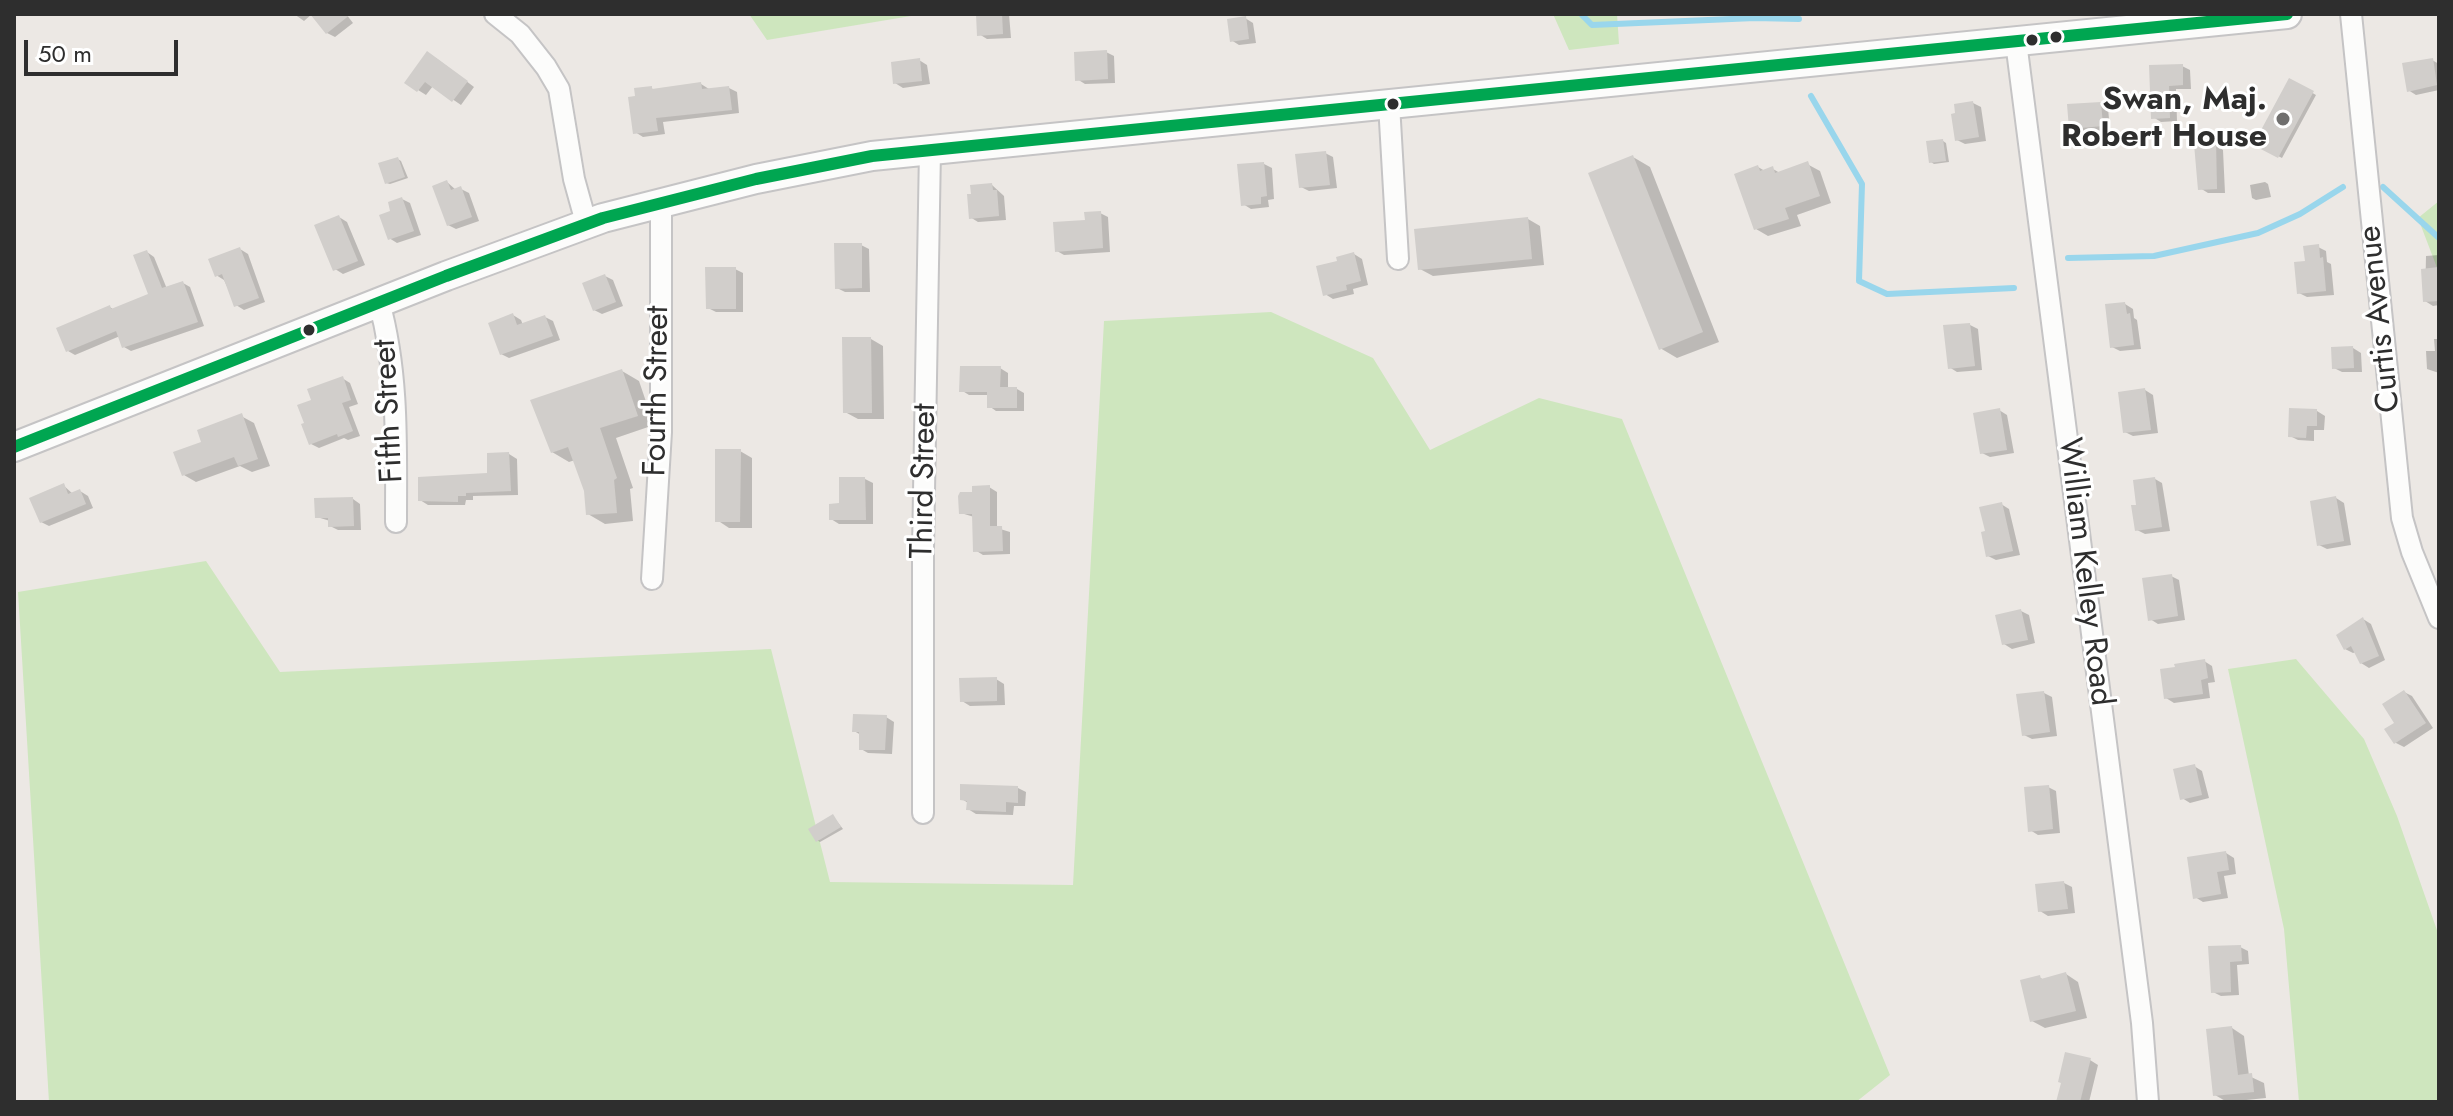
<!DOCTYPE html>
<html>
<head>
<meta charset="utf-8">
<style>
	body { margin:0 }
	#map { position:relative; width:2453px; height:1116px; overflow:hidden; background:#ece8e4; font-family:Jost,sans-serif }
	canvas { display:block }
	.frame { position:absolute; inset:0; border:16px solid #2e2e2e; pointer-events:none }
	.scale { position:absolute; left:24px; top:40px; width:154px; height:36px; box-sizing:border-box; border:4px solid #2e2e2e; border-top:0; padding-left:10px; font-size:24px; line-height:28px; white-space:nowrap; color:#2e2e2e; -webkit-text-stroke:6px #fff; paint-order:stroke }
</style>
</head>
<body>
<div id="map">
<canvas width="2453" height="1116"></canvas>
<div class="frame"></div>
<div class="scale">50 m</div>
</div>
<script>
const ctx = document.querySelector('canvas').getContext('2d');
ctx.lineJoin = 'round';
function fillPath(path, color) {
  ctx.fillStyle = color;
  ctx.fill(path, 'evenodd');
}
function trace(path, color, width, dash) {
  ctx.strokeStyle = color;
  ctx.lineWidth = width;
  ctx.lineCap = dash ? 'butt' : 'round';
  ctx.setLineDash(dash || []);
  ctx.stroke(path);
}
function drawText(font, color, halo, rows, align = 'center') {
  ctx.font = font + ' Jost,sans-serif';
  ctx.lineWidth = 6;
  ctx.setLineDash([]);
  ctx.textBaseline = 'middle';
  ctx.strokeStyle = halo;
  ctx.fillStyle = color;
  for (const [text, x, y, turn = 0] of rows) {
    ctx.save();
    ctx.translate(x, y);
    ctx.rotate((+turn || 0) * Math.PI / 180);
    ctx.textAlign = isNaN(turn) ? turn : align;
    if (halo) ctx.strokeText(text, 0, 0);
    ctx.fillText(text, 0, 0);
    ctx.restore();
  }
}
fillPath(new Path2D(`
	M749,14h174l-156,26z
	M1553,14h64l2,30 -50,6z
	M2439,201v72l-21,-55z
	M1271,312l102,46 57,92 109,-52 83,21 268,656 -34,27h-1807l-31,-510 188,-31 74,111 491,-23 59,233 243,3 31,-564z
	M2296,659l68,80 33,77 42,120v166h-140l-15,-173 -56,-260z`), '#cee6be');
fillPath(new Path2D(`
	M294,14h18l-8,7z
	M312,14h34l7,9 -18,14 -8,-4z
	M978,14h31l2,24 -24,1 -8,-5z
	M1245,18l8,5 3,20 -17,2 -8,-5z
	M1106,52l8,4 1,27 -30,1 -8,-5z
	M436,58l38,29 -13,18 -28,-19 -7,9 -8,-5z
	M919,60l8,5 3,19 -27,4 -8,-5z
	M2432,60l7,4v26l-23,5 -8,-5z
	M2182,66l8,4 1,19h-15l1,32 -16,1 -8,-5 -1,-50z
	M2290,80l26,15 -34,63 -27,-14z
	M701,84l8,5 20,-1 8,4 2,21 -76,9 2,12 -22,3 -8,-5 16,-44 4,2z
	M1973,103l8,4 5,34 -21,3 -8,-4v-26z
	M2101,104l7,4 2,22 -31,2 -8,-4z
	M1943,141l3,2 3,19 -15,2 -3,-2z
	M2216,145l7,5 2,43h-17l-8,-5z
	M1325,153l8,4 4,31 -28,3 -8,-4z
	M1633,157l17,10 69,175 -42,16 -17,-10z
	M398,159l3,2 7,17 -18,6 -4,-1z
	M1264,164l8,4 2,31 -6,1 1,7 -18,2 -8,-5z
	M1807,164l13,7 11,32 -34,12 4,11 -33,10 -12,-7 2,-62 7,4 8,-2 7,4z
	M447,182l9,8 5,-1 8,4 10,28 -23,8 -8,-4z
	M2265,182l3,2 3,13 -15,3 -4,-2 -2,-13z
	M992,185l12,11 2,24 -28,2 -8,-5z
	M402,199l8,4 11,32 -24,8 -8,-5 4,-26z
	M1100,213l8,4 2,35 -46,3 -7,-4z
	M339,217l8,5 18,43 -22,9 -8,-5z
	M1528,219l12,7 4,39 -111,11 -13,-7z
	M861,245l8,4 1,43h-25l-8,-4z
	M2318,247l8,4 1,11 4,2 3,31 -27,2 -8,-4 8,-30z
	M240,249l8,5 17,48 -21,8 -8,-5 -12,-25 -8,-5z
	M147,252l7,5 13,32 16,-6 7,4 14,39 -73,25 -7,-4 -4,-11 -45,19 -7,-4 42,-44 4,3 36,-14z
	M1354,254l8,5 6,26 -15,4 1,5 -21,5 -8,-5 14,-31z
	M2439,255v50l-6,1 -8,-5 1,-45z
	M735,269l8,4v39h-27l-8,-4z
	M605,276l8,4 10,26 -21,8 -8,-4z
	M2125,304l8,5 1,9 3,2 4,29 -21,2 -8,-4z
	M513,315l8,5 2,5 22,-8 8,4 7,19 -51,18 -8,-4z
	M1970,325l8,4 4,41 -25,2 -8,-5z
	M871,339l12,7 1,73h-26l-13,-7z
	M2434,339h5v34l-12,-4 -1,-18h9z
	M2353,348l8,5 1,19h-20l-8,-4z
	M1000,368l8,5v16h9l7,4v18h-28l-7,-5v-11h-20l-8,-5z
	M622,371l17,10 15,44 -38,13 17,50 -3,1 3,32 -28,3 -17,-10 -2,-24 -11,-30 -6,2 -17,-10z
	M342,378l8,5 8,21 -9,3 11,29 -12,4 -4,-2 -25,10 -8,-4z
	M2145,390l8,5 5,38 -25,3 -8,-4z
	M1999,410l8,5 7,38 -24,4 -8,-4z
	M2317,411l8,5 -1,14h-10v11l-16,-1 -8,-4z
	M241,416l13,7 16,43 -18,6 -12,-6 -44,16 -12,-7 19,-32z
	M740,451l12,7v70h-23l-12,-8z
	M509,454l8,5 1,36 -45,1v4h-7l-1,5h-37l-8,-5 69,-25z
	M865,479l8,4v41h-34l-8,-5z
	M2155,479l7,4 8,48 -25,3 -8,-4 1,-24z
	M63,485l10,9 7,-3 8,5 5,12 -44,18 -8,-4z
	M989,487l8,5v36l13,4v22l-27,1 -8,-5 -1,-33 -13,-4 13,-19z
	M2336,498l8,5 7,42 -24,4 -8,-4z
	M353,499l7,5 1,26h-23l-8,-4v-5l-13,-4z
	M2001,504l8,5 11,46 -24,5 -8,-4 -1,-24z
	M2171,576l8,4 6,40 -27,4 -8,-5z
	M2021,611l8,4 6,28 -23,6 -8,-5z
	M2363,619l8,5 14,36 -16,8 -8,-5 -5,-11 -3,1 -8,-4z
	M2204,661l8,5 3,16 -7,1 2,15 -36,5 -8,-5z
	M996,679l8,5 1,21 -35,1 -8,-5z
	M2404,692l8,4 21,32 -29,19 -8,-4 1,-20z
	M2044,693l8,4 5,39 -25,3 -8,-4z
	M886,717l8,5 -2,32 -24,-1 -7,-4v-14l-7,-4z
	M2194,766l8,5 7,27 -19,5 -8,-5z
	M2048,787l8,4 4,42 -22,2 -8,-5z
	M1018,788l8,4 -1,14h-11l-1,9 -37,-1 -8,-5v-6l-6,-4z
	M833,816l10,13 -23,13 -3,-2z
	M2226,853l8,5 2,16 -12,2 4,22 -25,4 -8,-5z
	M2064,883l8,4 3,26 -27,3 -8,-5z
	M2240,947l8,4 1,13 -12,1 2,30 -18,1 -8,-4 -3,-44z
	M2066,974l12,8 9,36 -42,10 -13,-7 7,-44 5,3z
	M2232,1028l12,8 5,40 15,7 2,15 -39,4 -12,-7z
	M2090,1060l8,5 -9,37h-30z`), '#0003');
trace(new Path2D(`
	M1581,14l11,11 163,-7 44,1
	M1811,96l51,88 -3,97 28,13 127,-6
	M2383,187l56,51
	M2068,258l86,-2 104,-23 42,-19 43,-27`), '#99d6ec', 6);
fillPath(new Path2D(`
	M310,14h41l-25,20z
	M976,14h26l1,20 -26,2z
	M1246,16l3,23 -19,3 -3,-23z
	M1107,50l1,29 -33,2 -1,-29z
	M427,51l41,30 -16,21 -27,-20 -8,10 -13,-9z
	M920,58l2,23 -29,3 -2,-22z
	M2433,58l4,27 -30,7 -5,-29z
	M2183,64v21l-14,1 1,32 -19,1 -2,-54z
	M2289,78l25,13 -36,67 -25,-13z
	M701,82l1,7 27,-3 3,24 -76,8 2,13 -25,3 -5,-37 7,-1 -1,-8 18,-2v3z
	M1973,101l6,36 -24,4 -4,-27 4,-1 -1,-9z
	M2101,102l2,24 -34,3 -2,-25z
	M1943,139l3,22 -17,2 -3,-22z
	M2216,143l1,46 -19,1 -4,-46z
	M1326,151l4,34 -31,3 -4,-34z
	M1633,155l70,177 -44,18 -71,-177z
	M398,157l7,20 -20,7 -7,-21z
	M1808,161l12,35 -35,12 4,11 -35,11 -20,-56 24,-9 2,6 13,-5 2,7z
	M1264,162l3,34 -6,1v7l-20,2 -4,-42z
	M447,180l4,10 10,-4 11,31 -25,9 -15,-40z
	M992,183l1,7h4l2,26 -30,3 -2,-25h4l-1,-9z
	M402,197l12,34 -26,9 -9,-25 11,-4 -2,-9z
	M1101,211l2,37 -48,4 -2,-30 32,-2 -1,-8z
	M339,215l19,46 -25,10 -19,-46z
	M1528,217l4,42 -114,11 -4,-41z
	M834,243h28v45l-27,1z
	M2319,244l1,14 3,-1 3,34 -29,3 -3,-32 11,-1 -2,-15z
	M240,247l19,51 -25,9 -12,-33 -7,3 -7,-18z
	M147,250l15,38 21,-7 15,41 -76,26 -6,-17 -50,21 -10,-24 54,-23 1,4 37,-15 -15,-39z
	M1354,252l7,29 -15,4 1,5 -24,6 -7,-30 21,-5 -1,-4z
	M705,267h31v42h-30z
	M2439,267v34l-16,1 -2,-33z
	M605,274l11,28 -23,9 -11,-28z
	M2125,302l2,12 3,-1 4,32 -24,3 -5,-44z
	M513,313l4,12 28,-10 8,21 -53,19 -12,-32z
	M1970,323l5,43 -27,3 -5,-44z
	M842,337h29l1,76h-29z
	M2353,346l1,22 -22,1 -1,-22z
	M960,366h41l-1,21h17v21h-30v-16h-28z
	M622,369l16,47 -38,12 17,50 -3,2 3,33 -31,2 -2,-24 -16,-44 -17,6 -21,-53z
	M343,376l8,24 -9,3 11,28 -15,6 -1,-3 -28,11 -8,-21 3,-1 -7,-18 14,-5 -4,-11z
	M2145,388l6,42 -28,3 -5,-41z
	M2000,408l7,42 -27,4 -7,-41z
	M2289,408l28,1v17h-10l-1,12 -18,-1z
	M242,413l16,46 -20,7 -4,-9 -52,19 -9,-24 28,-10 -4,-12z
	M715,449h26l-1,73h-25z
	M509,452l2,39 -45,2v3h-8v6l-40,-1v-24l69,-4v-20z
	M839,477h26l1,43h-37v-16l10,-1z
	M2155,477l7,50 -27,4 -4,-26h5l-3,-25z
	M64,483l4,11 12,-5 6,15 -46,19 -11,-25z
	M990,485v41h12l1,25 -30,1 -1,-38h-13l-1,-18 2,-4h12v-6z
	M2336,496l8,45 -27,5 -7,-45z
	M353,497l1,29 -26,1v-9h-13l-1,-20z
	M2002,502l11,49 -27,6 -5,-25 4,-1 -6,-24z
	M2172,574l6,42 -30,5 -6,-43z
	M2021,609l7,31 -26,5 -7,-30z
	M2363,617l16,39 -19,8 -9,-18 -7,4 -8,-15z
	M2205,659l3,19 -7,2 2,14 -39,5 -4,-30 15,-2 -1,-3z
	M997,677v24l-37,1 -1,-24z
	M2404,690l22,33 -32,21 -10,-15 10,-6 -12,-19z
	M2044,691l6,41 -28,4 -6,-42z
	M853,714l34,1 -2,35h-26v-18h-7z
	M2195,764l7,31 -22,5 -7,-31z
	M960,784l58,2v17l-12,-1v10l-40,-2 1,-9 -7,-1z
	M2049,785l4,44 -25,3 -4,-45z
	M833,814l8,13 -25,15 -8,-13z
	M2226,851l3,19 -12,2 4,22 -28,5 -6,-42z
	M2064,881l4,28 -30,3 -3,-28z
	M2241,945l1,16 -12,1 1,30 -20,1 -3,-47z
	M2066,972l10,39 -46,11 -10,-42 20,-5 1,4z
	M2232,1026l6,49 14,-2 2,19 -41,4 -7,-67z
	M2065,1052l26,6 -11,44h-24l5,-19 -3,-1z`), '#d1cecb');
const street = new Path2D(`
	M495,14l25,20 26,33 13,22 15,90 13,47
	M2351,14l51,504 10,34 27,66
	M2016,42l126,981 6,79
	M1389,104l9,155
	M379,302c20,72 17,146 17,220
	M652,579l9,-147v-230
	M923,813v-264l7,-399`);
const secondary = new Path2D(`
	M14,447l432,-171 157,-58 153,-39 116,-23 1415,-142`);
trace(street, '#c5c4c5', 24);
trace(secondary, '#c5c4c5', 32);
trace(street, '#fcfcfb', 20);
trace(secondary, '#fcfcfb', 28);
trace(new Path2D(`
	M14,447l432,-171 157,-58 153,-39 116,-23 1415,-142`), '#00a651', 12);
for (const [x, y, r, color] of [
	[2056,37,7,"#2e2e2e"],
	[2032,40,7,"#2e2e2e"],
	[1393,104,7,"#2e2e2e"],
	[2283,119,8,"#706f6e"],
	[309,330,7,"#2e2e2e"]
]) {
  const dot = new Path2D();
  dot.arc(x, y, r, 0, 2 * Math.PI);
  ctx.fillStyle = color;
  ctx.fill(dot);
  trace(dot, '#fff', 3);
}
drawText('bold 32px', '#2e2e2e', '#fff', [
	["Swan, Maj.",2267,101],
	["Robert House",2267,138]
], 'right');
drawText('32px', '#2e2e2e', '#fff', [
	["Curtis Avenue",2381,319,-96],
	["Fourth Street",658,391,-89],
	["Fifth Street",390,411,-93],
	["Third Street",925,481,-89],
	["William Kelley Road",2084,572,83]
]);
</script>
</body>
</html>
